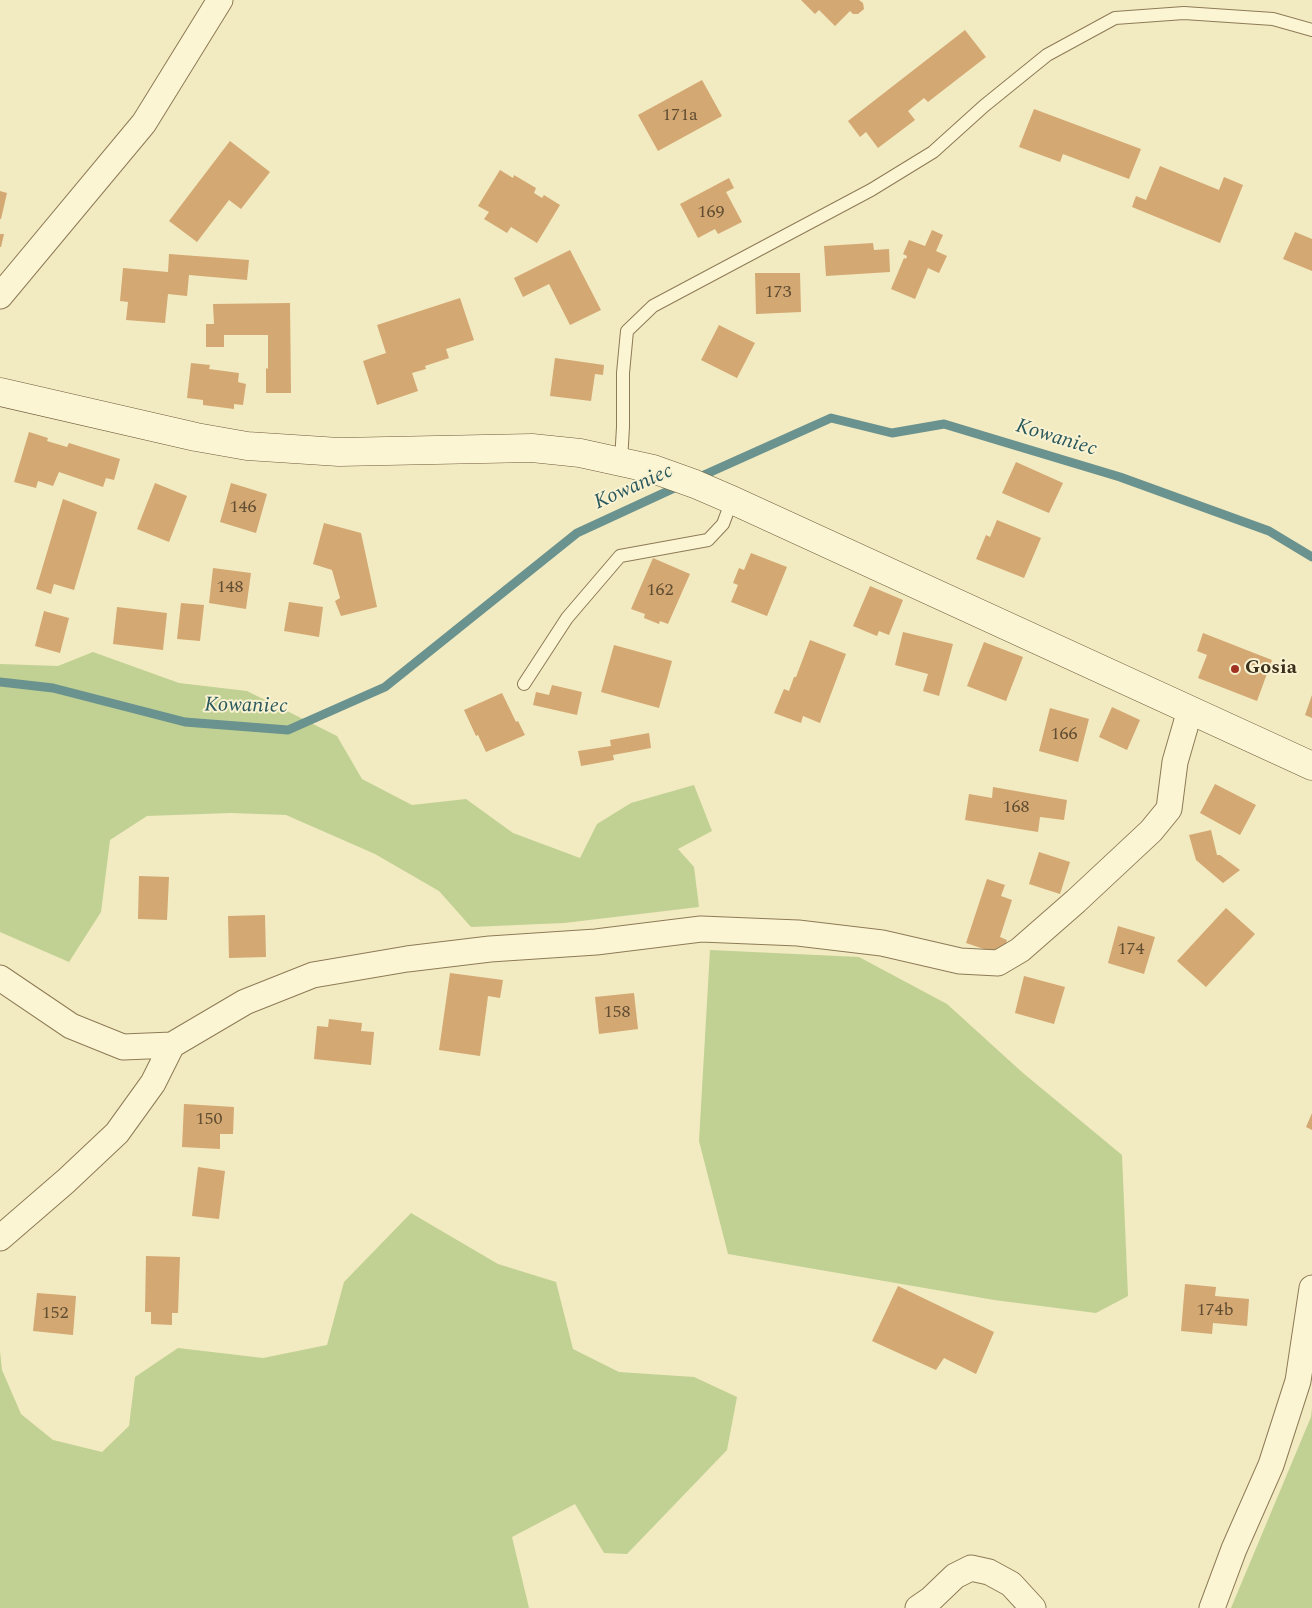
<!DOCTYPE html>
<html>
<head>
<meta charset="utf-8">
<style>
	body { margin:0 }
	canvas { display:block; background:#f2eac0 }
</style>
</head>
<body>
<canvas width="1312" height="1608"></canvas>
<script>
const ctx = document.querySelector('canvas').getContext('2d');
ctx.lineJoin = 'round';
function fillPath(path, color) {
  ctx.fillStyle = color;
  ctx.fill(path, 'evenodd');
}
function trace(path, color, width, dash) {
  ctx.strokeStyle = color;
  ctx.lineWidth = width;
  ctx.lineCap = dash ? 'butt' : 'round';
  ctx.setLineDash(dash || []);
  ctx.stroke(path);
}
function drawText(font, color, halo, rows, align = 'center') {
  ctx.font = font + ' Spectral,serif';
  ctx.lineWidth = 4;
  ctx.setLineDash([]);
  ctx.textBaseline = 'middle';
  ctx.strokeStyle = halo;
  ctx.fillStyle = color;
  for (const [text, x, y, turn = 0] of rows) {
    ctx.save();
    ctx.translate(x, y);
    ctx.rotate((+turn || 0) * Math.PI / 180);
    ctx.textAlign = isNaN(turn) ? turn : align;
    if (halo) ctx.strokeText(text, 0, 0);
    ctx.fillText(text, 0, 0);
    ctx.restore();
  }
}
fillPath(new Path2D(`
	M93,652l86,31 68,8 90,45 25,43 50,26 54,-6 47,34 67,25 17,-34 34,-21 63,-18 18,46 -34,18 16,18 5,40 -135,16 -93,4 -32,-36 -64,-37 -89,-39 -55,-2 -84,3 -37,24 -9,72 -32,50 -69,-30v-268l58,2z
	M710,950l149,7 88,47 76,69 99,82 6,141 -32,17 -102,-13 -266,-46 -29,-113z
	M411,1213l87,51 58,18 17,67 46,23 75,5 43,20 -10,53 -100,104 -23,-1 -29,-49 -63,33 17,71h-529v-257l2,19 19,44 32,26 49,12 27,-26 6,-49 43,-29 85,10 64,-13 17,-63z
	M1312,1408v200h-81l80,-191z`), '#c1d193');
trace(new Path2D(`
	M695,479l136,-61 61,15 52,-9 176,53 149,54 43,26
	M0,682l53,6 132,34 103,8 97,-43 192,-154 104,-48`), '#6a928e', 9);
fillPath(new Path2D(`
	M801,0h58l4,3 1,6 -6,5h-5l-3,-3 -15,15 -16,-16 -4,4z
	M965,30l21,27 -58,45 -4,-4 -16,13 7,9 -37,28 -12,-16 -6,5 -12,-16z
	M702,80l20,36 -64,35 -20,-36z
	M1034,109l107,40 -12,30 -66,-25 -3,8 -41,-15z
	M230,141l40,31 -29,37 -12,-9 -32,42 -28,-21z
	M1160,166l59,24 5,-13 19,8 -23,58 -88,-36 4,-11 10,4z
	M500,170l13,8 1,-3 22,13 -2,5 8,5 2,-3 16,10 -23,38 -26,-16 -4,6 -23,-14 5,-7 -11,-6z
	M729,178l5,10 -8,4 16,30 -24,12 -3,-5 -17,9 -18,-34z
	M0,191l7,2 -6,26h-1z
	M932,230l11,5 -7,16 11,5 -8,17 -11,-5 -13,31 -24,-10 13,-31 2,1 1,-3 -4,-2 6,-14 16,6z
	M1295,232l17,7v32l-29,-12z
	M0,234h4l-3,13h-1z
	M873,243l1,7 15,-1 1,23 -64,4 -2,-30z
	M570,250l31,60 -31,15 -21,-41 -26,13 -9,-19z
	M169,254l80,6 -2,20 -58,-5 -2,21 -19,-2 -3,29 -39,-3 2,-18 -8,-1 3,-33 45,4z
	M755,273h45l1,39 -45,2z
	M460,298l14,42 -28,9 3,9 -24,8 1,3 -14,4 6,18 -41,14 -14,-44 23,-8 -9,-28z
	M290,303l1,90h-25v-25l2,1v-34h-44v12h-18v-23h8l-1,-20z
	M719,325l36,18 -18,35 -36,-18z
	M555,358l49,7 -1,10 -8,-1 -4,27 -41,-5z
	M191,363l19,2 -1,4 30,4 -1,9 8,2 -3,21 -9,-1v5l-31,-4v-5l-16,-2z
	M29,432l19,6 -1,3 20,6 2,-4 51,16 -6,21 -8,-2 -3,9 -44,-15 -6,14 -15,-5 -2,7 -22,-6z
	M1016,462l47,21 -14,30 -47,-20z
	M155,483l32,13 -18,46 -32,-13z
	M231,483l36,11 -11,39 -36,-11z
	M63,499l34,13 -23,78 -20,-6 -3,10 -15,-5z
	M997,520l44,18 -17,40 -48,-19 10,-24 4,2z
	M324,523l37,10 16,74 -36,9 -6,-15 5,-3 -8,-28 -19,-6z
	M751,553l36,14 -20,49 -36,-14 7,-17 -5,-2 6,-15 5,2z
	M653,558l37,16 -22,50 -8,-3 -1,3 -15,-6 1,-4 -14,-5z
	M213,568l38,5 -5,36 -37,-6z
	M870,586l33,14 -14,35 -10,-4 -2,5 -24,-10z
	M289,602l34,5 -4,30 -35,-6z
	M181,603l23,2 -4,36 -23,-2z
	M117,607l50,6 -4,37 -50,-6z
	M44,611l25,7 -9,35 -25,-7z
	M903,632l50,12 -14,52 -16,-5 5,-17 -33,-9z
	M1203,633l69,27 -15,41 -59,-23 9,-23 -10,-4z
	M810,640l36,14 -26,69 -17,-7 -2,7 -27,-10 10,-24 5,2 5,-14h2z
	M984,642l39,15 -17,44 -39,-15z
	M614,645l58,16 -13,47 -58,-16z
	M552,685l30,7 -5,23 -44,-10 3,-13 13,3z
	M502,693l14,29 2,-1 7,14 -39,17 -8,-17 -2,1 -12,-26z
	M1312,695v23l-7,-3z
	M1112,707l28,13 -13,30 -28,-13z
	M1050,708l39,11 -11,43 -39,-11z
	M649,733l2,15 -38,7 1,5 -33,6 -3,-15 33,-5 -1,-6z
	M1215,784l41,21 -16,30 -40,-22z
	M993,787l74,13 -3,20 -24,-3 -2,15 -73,-12 4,-26 23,4z
	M1211,830l6,25h3l20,15 -17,13 -27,-23 -7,-25z
	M1039,852l31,10 -10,32 -31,-10z
	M139,876l30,1 -2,43 -29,-1z
	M987,879l18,6 -4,11 11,4 -12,37 7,3 -3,10 -8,3 -30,-10z
	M1226,908l29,26 -49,53 -29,-26z
	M265,915l1,42 -37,1 -1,-42z
	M1118,926l37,11 -11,37 -36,-11z
	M450,973l53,7 -3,18 -12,-2 -8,60 -41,-6z
	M1024,976l41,11 -11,37 -39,-11z
	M634,993l4,36 -39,5 -4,-37z
	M329,1019l33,4 -1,8 13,1 -3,33 -57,-6 3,-33 11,1z
	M184,1104l50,3 -1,27h-13v15l-38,-2z
	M1312,1113v17l-6,-3z
	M198,1167l27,4 -6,48 -27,-3z
	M146,1256l34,1 -2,56h-6v12l-21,-1v-12h-6z
	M1185,1284l31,3 -1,9 34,3 -2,27 -34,-3 -1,11 -31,-3z
	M898,1286l96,46 -18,42 -32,-16 -8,12 -64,-29z
	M37,1293l39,3 -3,39 -40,-4z`), '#d3a873');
const lane = new Path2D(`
	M621,461l2,-34v-54l4,-42 26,-25 218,-116 62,-38 51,-46 63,-51 68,-37 69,-5 89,6 39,11
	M524,684l43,-66 53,-62 88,-16 15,-16 9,-24`);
const street = new Path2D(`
	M0,296l144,-173 76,-123
	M0,978l71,48 52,21 49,-2
	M0,1238l66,-57 51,-48 36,-50 19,-38 73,-43 68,-27 94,-16 83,-10 106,-7 105,-13 97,4 84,10 78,18 38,2 22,-13 56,-49 75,-70 18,-22 6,-47 15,-52
	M918,1608l13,-9 24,-23 16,-8 18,4 22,12 22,24
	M1212,1608l22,-59 37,-84 27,-84 14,-93`);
const secondary = new Path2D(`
	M0,392l196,45 51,9 92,6 193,-4 48,5 73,16 42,15 37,16 580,266`);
trace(lane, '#8d7b56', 14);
trace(street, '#8d7b56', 27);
trace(secondary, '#6e5b3a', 29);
trace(lane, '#fcf5d4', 12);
trace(street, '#fcf5d4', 25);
trace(secondary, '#fcf5d4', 28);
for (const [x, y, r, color] of [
	[1235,669,5,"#a13221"]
]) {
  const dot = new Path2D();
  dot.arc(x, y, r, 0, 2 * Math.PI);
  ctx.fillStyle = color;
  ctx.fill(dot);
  trace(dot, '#f8f2d1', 2);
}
drawText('18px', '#614d32', null, [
	["171a",680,116],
	["169",711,213],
	["173",778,293],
	["146",243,508],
	["148",230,588],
	["162",660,591],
	["166",1064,735],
	["168",1016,808],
	["174",1131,950],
	["158",617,1013],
	["150",209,1120],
	["174b",1215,1311],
	["152",55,1314]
]);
drawText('bold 20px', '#3b2f1c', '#f8f2d1', [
	["Gosia",1245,669]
], 'left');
drawText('italic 21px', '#2a585c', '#f8f2d1', [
	["Kowaniec",1056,439,17],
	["Kowaniec",634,488,-24],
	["Kowaniec",246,707,1]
]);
</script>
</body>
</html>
